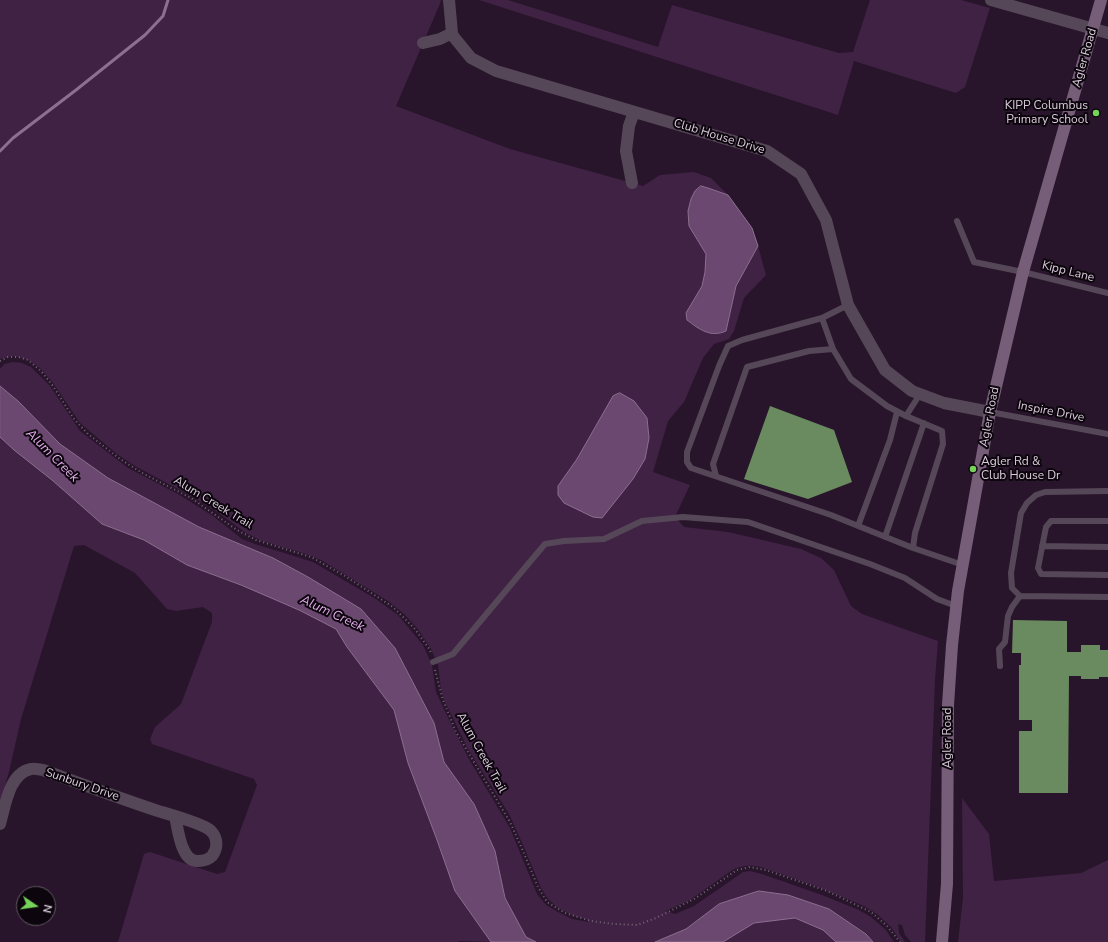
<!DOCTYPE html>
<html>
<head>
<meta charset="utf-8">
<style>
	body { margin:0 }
	#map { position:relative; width:1108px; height:942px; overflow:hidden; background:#28152b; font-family:"Nunito Sans",sans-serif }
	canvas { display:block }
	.north { position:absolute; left:16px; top:886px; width:40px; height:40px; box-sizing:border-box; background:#0c050d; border:1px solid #5e555f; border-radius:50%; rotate:103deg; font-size:11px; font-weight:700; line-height:16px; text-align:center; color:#dacddb }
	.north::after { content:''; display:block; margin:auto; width:14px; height:18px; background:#77d259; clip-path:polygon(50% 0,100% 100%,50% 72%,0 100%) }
</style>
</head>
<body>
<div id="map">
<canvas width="1108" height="942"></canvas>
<div class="north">N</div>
</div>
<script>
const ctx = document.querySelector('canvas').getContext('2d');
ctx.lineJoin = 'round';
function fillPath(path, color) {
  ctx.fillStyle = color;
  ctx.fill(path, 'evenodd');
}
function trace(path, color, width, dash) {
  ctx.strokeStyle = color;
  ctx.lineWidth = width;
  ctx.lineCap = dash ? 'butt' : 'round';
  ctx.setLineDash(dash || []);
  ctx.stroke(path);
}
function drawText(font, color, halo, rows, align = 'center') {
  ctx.font = font + ' "Nunito Sans",sans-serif';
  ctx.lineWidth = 4;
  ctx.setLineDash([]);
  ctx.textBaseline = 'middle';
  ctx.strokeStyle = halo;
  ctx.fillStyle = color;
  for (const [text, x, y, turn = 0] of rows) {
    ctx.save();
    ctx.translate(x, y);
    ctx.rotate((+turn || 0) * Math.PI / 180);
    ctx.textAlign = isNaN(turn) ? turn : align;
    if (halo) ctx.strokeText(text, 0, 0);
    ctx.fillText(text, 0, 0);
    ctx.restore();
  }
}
fillPath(new Path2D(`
	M0,0h441l-2,6 -43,100 114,43 133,37 17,-11 34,-3 17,6 17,17 -20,-7 -19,38 17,28 -1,18 -3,14 -16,27 1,7c12,9 23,18 39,11l10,-45 22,-40 8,29 -22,23 -10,33 -5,8 -15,5 -11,14 -19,44 -16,19 -15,51 37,13 -15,32 9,10 44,5 73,17 20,9 13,12 17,36 11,8 76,27 -3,39 -10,262h-14l-6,-7 -3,-10 -4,-1 1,9 6,9h-4l-10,-15 -13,-12 -14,-9 -46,-19 -57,-20c-11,-2 -20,-2 -30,4l-41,29 -24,11 9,3 19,-8 39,-27 10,-7 7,-1 12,3 60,21 37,15 12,7 14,12 9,13h-21l-7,-9 -37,-24 -41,-14 -69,9 -33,25 -31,13h-119l-10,-5 -21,-39 -10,-47 -21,-47 -30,-42 -10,-39 -39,-75 -34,-39 -53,-32 -35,-19 -74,-31 -91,-49 -48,-34 -42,-43 -18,-15v-17l4,-5 9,-2 9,1 9,4 19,19 30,45 48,37 50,26 35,22 29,23 13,5 58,18 63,37 22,16 25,30 9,20 4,27 16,34 18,35 40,67 27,66 9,11 12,7 14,7 17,3 -3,-3 -12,-3 -16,-8 -10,-9 -7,-11 -18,-43 -14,-31 -41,-65 -24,-49 -3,-11 -3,-24 -7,-16 -14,-21 -13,-14 -16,-13 -67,-41 -15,-6 -44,-13 -16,-8 -30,-22 -23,-14 -58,-31 -18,-12 -37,-31 -27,-40 -13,-15 -10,-7 -8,-3 -9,-2 -13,3zM647,418l2,20 -4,21 -12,20 -31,38 -44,-31 19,-27z
	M479,0h29l150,47 14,-42 167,48 14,-1 17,-52h91l29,8 -25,79 -9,6 -102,-32 -16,54z
	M0,437l14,13 38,30 50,44 42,16 43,25 54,20 58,25 37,19 11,18 47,63 14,53 29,77 18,51 36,51 -31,-1 -2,1h-340l26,-88 6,-2 67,22 8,-2 32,-87 -3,-6 -102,-35 -2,-5 5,-12 26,-23 31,-82v-9l-9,-6 -27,4 -9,-2 -32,-36 -51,-28 -10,1 -53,173 -12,53 -9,31z
	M962,798l27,36 5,47 87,-8 27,-13v82h-150l5,-44z
	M795,918l28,12 13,12h-113l31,-19z`), '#402244');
const water = new Path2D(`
	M701,186l7,2 20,7 24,33 6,18 -22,40 -10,45c-16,7 -27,-2 -39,-11l-1,-7 16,-27 3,-14 1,-18 -17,-28 -1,-15 3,-12 4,-8z
	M0,386l18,15 42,43 48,34 91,49 74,31 35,19 53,32 34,39 39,75 10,39 30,42 21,47 10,47 21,39 10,5h-45l-36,-51 -18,-51 -29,-77 -14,-53 -47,-63 -11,-18 -37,-19 -58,-25 -54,-20 -43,-25 -42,-16 -50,-44 -38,-30 -14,-13z
	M620,393l14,8 13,17 2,20 -4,21 -12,20 -31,39 -9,-1 -29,-14 -6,-8v-9l19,-27 36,-63z
	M759,891l29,4 41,14 37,25 7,8h-37l-13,-12 -28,-12 -41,5 -31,19h-68l31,-13 33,-25z`);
fillPath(water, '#6a486f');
trace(water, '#8c708f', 1);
trace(new Path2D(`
	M0,151l13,-13 63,-48 69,-55 18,-19 5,-16`), '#8c708f', 3);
fillPath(new Path2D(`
	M770,406l64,24 18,52 -44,17 -64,-20z
	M1013,620l54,1v31h14v-7h19v5h8v27h-9v2h-18v-3h-12l-1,117h-49v-62h13v-11h-13v-55h2v-12h-9z`), '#698b5f');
trace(new Path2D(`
	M0,361l8,-4h10l10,3 13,11 12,15 21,33 14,15 32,25 24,15 47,24 46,32 19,10 55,17 34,19 48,31 22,22 15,21 1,4
	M435,670l8,30 13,32 54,90 13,29 15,36 9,15 18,11 26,8 23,3 23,1 19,-7 38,-19 43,-29 13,-3 16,3 61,21 44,21 16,14 13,16`), '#756577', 2, [1, 3]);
trace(new Path2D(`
	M957,221l17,41 49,10 85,21
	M848,305l-26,13 -80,22 -14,6 -9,20 -32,86v10l4,6 140,47 82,33 50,17
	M822,318l11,31 18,30 36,27 19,10
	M990,412l118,22
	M716,476l-3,-12 34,-97 62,-16 24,-2
	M1108,491l-63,1 -9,3 -9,8 -6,10 -10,60 1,15 8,8 88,1
	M1108,521h-57l-5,6 -8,41 3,6 67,1
	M858,526l32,-86 7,-28
	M885,537l39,-114
	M1042,546l66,1
	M913,548l2,-15 28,-89 -1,-13 -36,-15 14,-22
	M433,662l20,-8 81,-97 11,-13 19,-3 40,-2 38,-18 41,-4 65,5 122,42 35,14 32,21 19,7
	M1000,666l-1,-17 6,-7 3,-26 4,-9 8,-11`), '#564758', 6);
trace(new Path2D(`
	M449,0l3,33 1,3 18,22 25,13 271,80 34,23 25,46 22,85 37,65 27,21 32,12 46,9
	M991,0l117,33
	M423,43l17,-4 12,-6
	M632,183l-6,-32 3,-25 5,-14
	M0,824c5,-17 9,-51 31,-55 4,-1 9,1 12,1 38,14 76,28 115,41 10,3 47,13 53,20 7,7 7,18 1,25 -4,4 -9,5 -14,5 -17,1 -20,-32 -23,-45`), '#564758', 12);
trace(new Path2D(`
	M942,942l5,-58 1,-179 4,-60 6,-54 32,-179 33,-140 78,-272`), '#765e79', 12);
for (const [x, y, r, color] of [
	[1096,113,4,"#77d259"],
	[973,469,4,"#77d259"]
]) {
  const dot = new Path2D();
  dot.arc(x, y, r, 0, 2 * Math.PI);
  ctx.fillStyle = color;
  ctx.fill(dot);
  trace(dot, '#0c050d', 1.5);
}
drawText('12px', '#dacddb', '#0c050d', [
	["Agler Road",1085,58,-74],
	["Club House Drive",719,137,17],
	["Kipp Lane",1068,272,14],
	["Inspire Drive",1051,412,11],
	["Agler Road",990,417,-79],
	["Alum Creek Trail",213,503,31],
	["Agler Road",948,738,-90],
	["Alum Creek Trail",481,753,61],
	["Sunbury Drive",82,785,19]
]);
drawText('12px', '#dacddb', '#0c050d', [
	["KIPP Columbus",1088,106],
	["Primary School",1088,120],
	["Agler Rd &",981,462,"left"],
	["Club House Dr",981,476,"left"]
], 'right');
drawText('italic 13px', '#e2abe9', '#0c050d', [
	["Alum Creek",52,456,45],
	["Alum Creek",332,614,25]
]);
</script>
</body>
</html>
